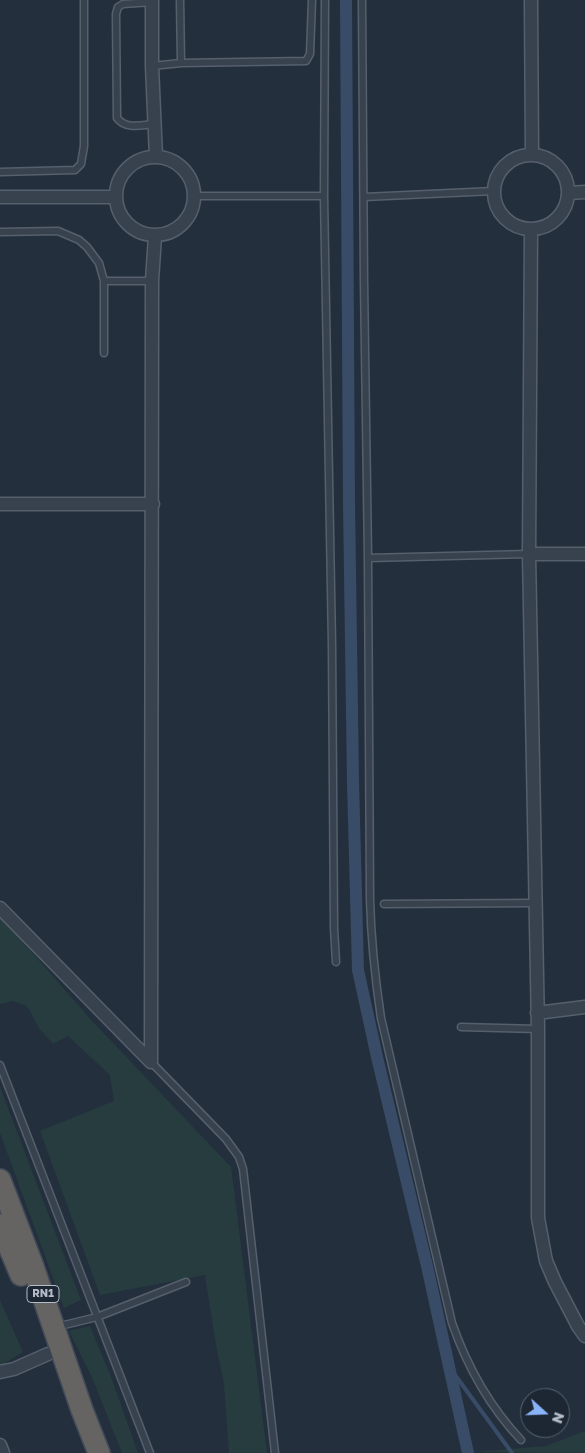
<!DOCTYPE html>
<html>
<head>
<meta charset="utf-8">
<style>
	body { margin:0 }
	#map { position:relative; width:585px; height:1453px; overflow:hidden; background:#242f3e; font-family:"Golos Text",sans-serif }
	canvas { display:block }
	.north { position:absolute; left:520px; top:1388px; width:50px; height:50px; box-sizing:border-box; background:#1d2633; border:1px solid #59626f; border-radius:50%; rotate:110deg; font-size:14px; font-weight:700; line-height:20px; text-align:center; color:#b4bcc9 }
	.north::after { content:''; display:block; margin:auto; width:18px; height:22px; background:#8ab4f8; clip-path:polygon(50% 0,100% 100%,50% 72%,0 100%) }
</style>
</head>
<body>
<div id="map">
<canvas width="585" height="1453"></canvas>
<div class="north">N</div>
</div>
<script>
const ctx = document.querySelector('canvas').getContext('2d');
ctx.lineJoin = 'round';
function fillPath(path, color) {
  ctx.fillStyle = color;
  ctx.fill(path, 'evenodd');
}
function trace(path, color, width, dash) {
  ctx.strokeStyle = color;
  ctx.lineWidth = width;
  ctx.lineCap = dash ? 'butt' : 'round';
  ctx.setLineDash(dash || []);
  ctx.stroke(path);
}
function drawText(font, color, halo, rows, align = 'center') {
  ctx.font = font + ' "Golos Text",sans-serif';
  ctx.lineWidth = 4.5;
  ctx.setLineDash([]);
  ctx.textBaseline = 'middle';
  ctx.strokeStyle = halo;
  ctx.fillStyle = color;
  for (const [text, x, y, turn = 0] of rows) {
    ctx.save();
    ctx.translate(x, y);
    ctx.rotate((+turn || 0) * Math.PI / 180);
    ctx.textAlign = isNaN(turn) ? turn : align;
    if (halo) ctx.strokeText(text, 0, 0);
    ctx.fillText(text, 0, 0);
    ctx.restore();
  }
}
fillPath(new Path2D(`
	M0,916l93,106 138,145 36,286h-38l-5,-69 -8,-39 -11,-70 -105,20 -60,-164 74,-30 -4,-26 -42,-39 -15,8 -14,-16 -12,-22 -14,-5 -13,3z
	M0,1087l81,213 -17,8 -64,-175z
	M0,1300l23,52 -23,14z
	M90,1326l21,51 27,76h-16l-31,-78 -22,-44z
	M585,1431v22l-111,-1 72,-6z`), '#263c3f');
trace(new Path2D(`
	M450,1368l62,85`), '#394c67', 4);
trace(new Path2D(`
	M346,0l3,503 4,279 5,188 19,87 50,209 41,187`), '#394c67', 12);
const service = new Path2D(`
	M180,0l1,63
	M362,0l2,281 4,277 2,341c1,40 5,79 11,119l71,305c15,43 38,84 69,117
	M152,2l-29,2 -5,3 -2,7 1,104c9,12 25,7 38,6
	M152,66l29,-3 125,-2 4,-7 2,-54
	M0,172l75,-2 6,-6 3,-18v-146
	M195,196h129l1,-196
	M324,196l8,449 2,283 2,34
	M364,197l130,-6
	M0,232l58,-1 21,9 8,7 12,16 5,18v72
	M104,281h48
	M368,558l161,-4
	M384,904l152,-1
	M461,1027l77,2
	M151,1062l75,77 13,18 4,12 32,284
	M0,1065l150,388
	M56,1327l41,-10 89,-35`);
const minor = new Path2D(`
	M152,0v66l4,91
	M531,0l1,154
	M494 192a37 37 0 1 1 74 0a37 37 0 1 1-74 0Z
	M116 196a39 39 0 1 1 78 0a39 39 0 1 1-78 0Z
	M569,193l16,-1
	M0,197h116
	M531,230l-2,324 9,475v189l8,43 9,21 23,44 7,10
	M0,504h153
	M529,554h56
	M0,908l151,154
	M537,1013l48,-6
	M151,1062l1,-781 3,-45
	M0,1372l14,-3 34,-15
	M0,1445l3,8`);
const trunk = new Path2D(`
	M0,1180l32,84 50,146 17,43
	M0,1225l21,50`);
trace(service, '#565f6c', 9);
trace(minor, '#565f6c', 15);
trace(trunk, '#434c59', 24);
trace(service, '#38414e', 6);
trace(minor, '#38414e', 12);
trace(trunk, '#656462', 21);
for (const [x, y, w] of [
	[43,1294,32]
]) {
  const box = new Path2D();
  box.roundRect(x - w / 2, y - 8.5, w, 17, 4);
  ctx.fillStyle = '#1d2633';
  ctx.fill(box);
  trace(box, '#b4bcc9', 1);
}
drawText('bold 11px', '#b4bcc9', null, [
	["RN1",43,1294]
]);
</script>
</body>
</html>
